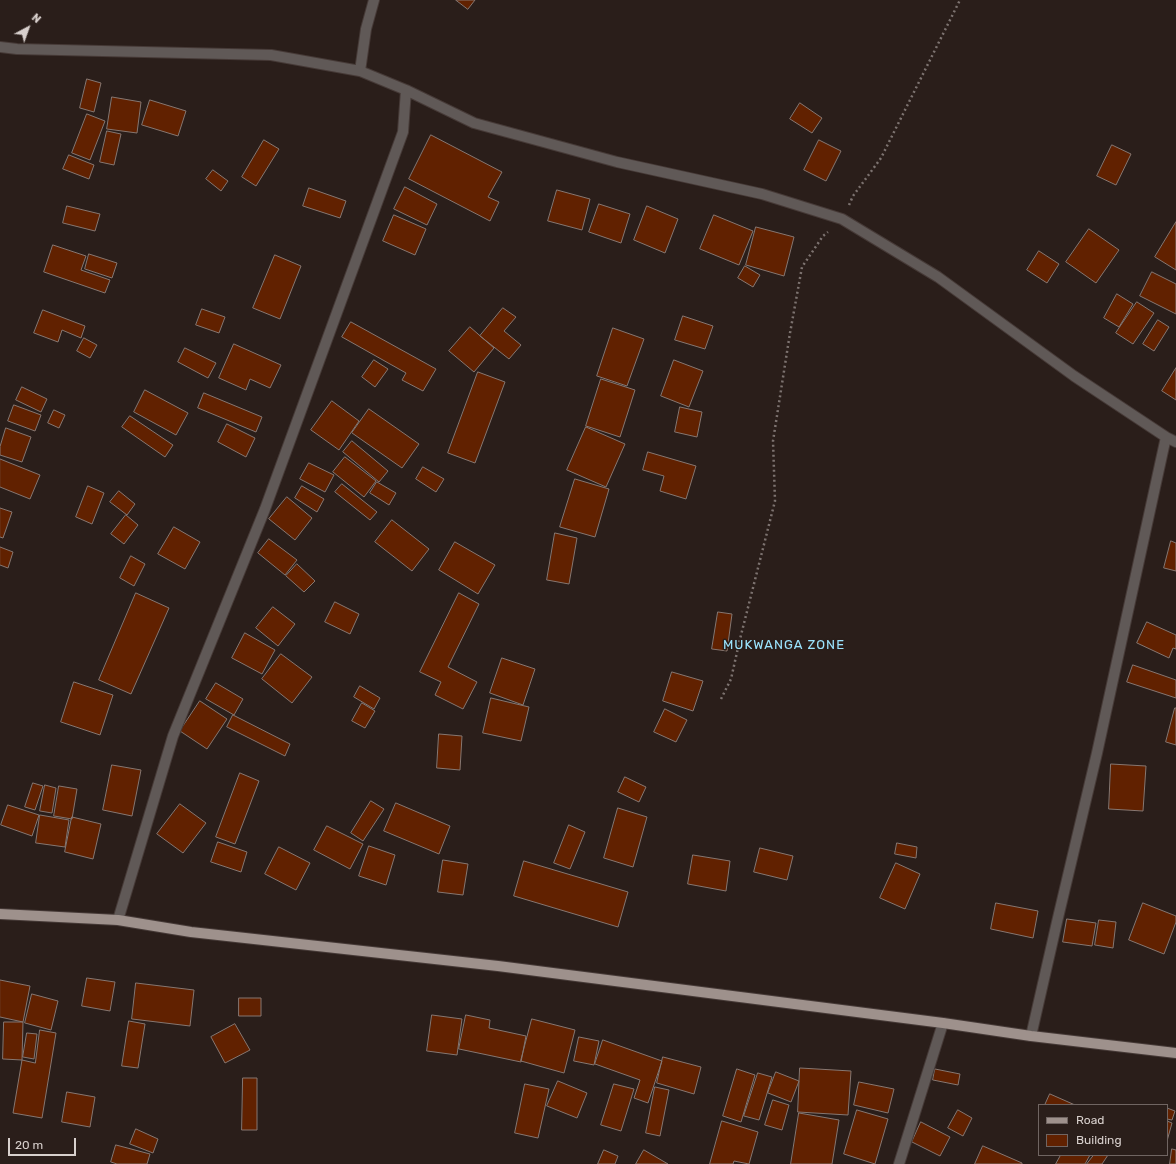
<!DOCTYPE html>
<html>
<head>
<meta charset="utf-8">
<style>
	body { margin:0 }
	#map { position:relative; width:1176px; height:1164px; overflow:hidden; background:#2a1e1a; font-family:Rubik,sans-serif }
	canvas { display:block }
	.legend { position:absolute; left:1038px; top:1104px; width:130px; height:52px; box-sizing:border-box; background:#2a1e1a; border:1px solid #706562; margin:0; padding:5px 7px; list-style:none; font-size:12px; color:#d8d0cd }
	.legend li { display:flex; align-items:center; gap:8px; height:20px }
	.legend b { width:20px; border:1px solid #706562 }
	.north { position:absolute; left:8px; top:8px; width:40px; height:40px; -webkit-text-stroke:3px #2a1e1a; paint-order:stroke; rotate:41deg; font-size:11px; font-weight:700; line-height:16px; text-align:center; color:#d8d0cd }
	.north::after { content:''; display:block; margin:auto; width:14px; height:18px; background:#d8d0cd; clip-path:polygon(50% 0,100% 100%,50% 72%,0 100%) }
	.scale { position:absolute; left:8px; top:1138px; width:68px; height:18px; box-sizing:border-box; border:2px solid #d8d0cd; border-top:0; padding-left:5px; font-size:12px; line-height:14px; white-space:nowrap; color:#d8d0cd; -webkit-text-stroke:3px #2a1e1a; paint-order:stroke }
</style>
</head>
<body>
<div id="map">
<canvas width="1176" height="1164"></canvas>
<ul class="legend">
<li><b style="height:5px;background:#9e918c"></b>Road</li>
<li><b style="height:11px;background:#612100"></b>Building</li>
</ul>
<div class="north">N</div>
<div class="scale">20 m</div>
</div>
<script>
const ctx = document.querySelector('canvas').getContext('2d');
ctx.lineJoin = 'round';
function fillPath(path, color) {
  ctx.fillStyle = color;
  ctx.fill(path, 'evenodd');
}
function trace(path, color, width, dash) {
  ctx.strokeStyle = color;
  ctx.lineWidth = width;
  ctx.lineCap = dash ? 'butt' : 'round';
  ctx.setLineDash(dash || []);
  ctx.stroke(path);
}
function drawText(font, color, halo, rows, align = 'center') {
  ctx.font = font + ' Rubik,sans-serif';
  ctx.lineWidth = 3;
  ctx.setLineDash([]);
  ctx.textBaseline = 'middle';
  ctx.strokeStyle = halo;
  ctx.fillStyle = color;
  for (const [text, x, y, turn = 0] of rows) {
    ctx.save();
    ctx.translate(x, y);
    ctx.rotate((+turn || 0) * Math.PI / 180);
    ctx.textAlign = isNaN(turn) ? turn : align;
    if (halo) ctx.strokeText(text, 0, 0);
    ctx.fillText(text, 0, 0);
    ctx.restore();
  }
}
const building = new Path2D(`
	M456,0h19l-7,9z
	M87,79l14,4 -7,29 -14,-4z
	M112,97l29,5 -4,31 -30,-4z
	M150,100l36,11 -8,25 -36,-11z
	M800,103l22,15 -10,15 -22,-14z
	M87,114l18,7 -15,39 -18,-7z
	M107,131l14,3 -7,31 -14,-3z
	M431,135l71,37 -14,25 11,5 -9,19 -81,-42z
	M264,140l15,9 -23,37 -14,-9z
	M819,140l22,11 -15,30 -22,-11z
	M1112,145l19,9 -15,31 -19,-9z
	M69,155l25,10 -5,14 -26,-10z
	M213,170l15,11 -7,10 -15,-12z
	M405,187l32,17 -10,21 -33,-16z
	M309,188l37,13 -6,17 -37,-12z
	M557,190l33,9 -8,31 -34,-9z
	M599,204l31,10 -9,29 -32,-11z
	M67,206l33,8 -5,17 -32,-8z
	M647,206l31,13 -13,34 -31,-13z
	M394,215l32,14 -11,26 -32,-14z
	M714,215l39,16 -14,34 -39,-16z
	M1176,222v48l-21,-13z
	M756,227l38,10 -10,39 -38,-11z
	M1089,229l30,21 -23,33 -30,-21z
	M53,245l33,11 -5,14 29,10 -5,13 -61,-21z
	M1039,251l20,13 -12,19 -20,-13z
	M89,254l28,9 -5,15 -27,-9z
	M275,255l26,11 -21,53 -27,-11z
	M745,266l15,9 -7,12 -15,-9z
	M1152,272l24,12v30l-36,-18z
	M1117,294l16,10 -14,23 -15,-9z
	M1137,302l17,11 -21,31 -17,-11z
	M503,308l13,9 -12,14 17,14 -12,14 -29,-23z
	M202,309l23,8 -6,16 -23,-8z
	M43,310l42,16 -4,12 -19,-8 -4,12 -24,-9z
	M683,316l30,10 -8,23 -30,-9z
	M1158,320l11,7 -15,24 -11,-7z
	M351,322l85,47 -13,22 -21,-11 4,-7 -64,-36z
	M470,327l24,21 -20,24 -25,-21z
	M613,328l31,11 -17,47 -30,-10z
	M84,338l13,7 -7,13 -13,-7z
	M234,344l47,21 -11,23 -20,-9 -4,11 -27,-12z
	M185,348l31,15 -8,15 -30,-16z
	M374,360l14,9 -13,18 -13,-10z
	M674,360l29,11 -14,36 -28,-11z
	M1176,368v32l-14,-9z
	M478,372l27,10 -30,81 -27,-10z
	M601,379l34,11 -15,47 -34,-11z
	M22,387l25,12 -6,13 -25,-12z
	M145,390l43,23 -12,22 -42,-23z
	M204,393l58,24 -6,15 -58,-24z
	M332,401l27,20 -20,29 -28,-20z
	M14,405l27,10 -6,16 -27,-10z
	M680,407l22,5 -5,25 -22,-5z
	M369,409l50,35 -17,24 -50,-35z
	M54,410l11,5 -6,13 -11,-5z
	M130,416l43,29 -8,12 -43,-30z
	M227,424l28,14 -9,19 -28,-15z
	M586,427l39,17 -19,43 -39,-17z
	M6,428l25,9 -9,25 -22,-7v-8z
	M352,441l36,30 -9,11 -36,-30z
	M648,452l48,14 -10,33 -26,-8 4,-15 -21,-6z
	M345,457l31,24 -12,16 -31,-25z
	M0,459l40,16 -10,24 -30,-12z
	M309,463l25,12 -9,17 -25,-13z
	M423,467l21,12 -8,13 -20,-13z
	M575,479l34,10 -14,48 -35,-10z
	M377,482l19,11 -7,12 -19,-12z
	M342,484l35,28 -7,8 -35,-28z
	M88,486l16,7 -12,31 -16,-7z
	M302,486l22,13 -7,13 -22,-14z
	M119,491l16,13 -8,11 -17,-13z
	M287,497l25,21 -17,22 -26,-21z
	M0,508l12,4 -9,26 -3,-1z
	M126,515l12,10 -14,19 -13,-10z
	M392,520l37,29 -17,22 -37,-29z
	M174,527l26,15 -15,27 -27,-15z
	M555,533l22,5 -8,46 -22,-4z
	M269,539l28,21 -12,15 -27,-22z
	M1171,541l5,2v28l-12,-3z
	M455,542l40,23 -17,29 -39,-24z
	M0,547l13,5 -5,16 -8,-3z
	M131,556l14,8 -11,22 -14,-8z
	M297,564l18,17 -11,11 -18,-16z
	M136,593l33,15 -38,86 -32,-14z
	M459,593l20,11 -31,63 29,15 -14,27 -28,-14 6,-13 -21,-10z
	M335,602l24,12 -9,20 -25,-12z
	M273,607l22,17 -17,22 -22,-18z
	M718,612l14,2 -5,37 -15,-2z
	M1147,622l29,13v14l-3,-1 -4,10 -32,-15z
	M245,633l30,17 -13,24 -30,-16z
	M281,654l31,23 -20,26 -30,-24z
	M502,658l33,11 -12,36 -33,-12z
	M1133,665l43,15v18l-49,-16z
	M672,672l31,9 -10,30 -30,-10z
	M74,682l39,13 -13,40 -39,-13z
	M216,683l27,16 -9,16 -28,-16z
	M360,686l20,12 -6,11 -20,-12z
	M491,698l38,9 -8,34 -38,-8z
	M200,701l27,18 -20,30 -27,-18z
	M362,703l13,8 -10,17 -13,-7z
	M1175,708h1v37l-10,-3z
	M665,709l22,11 -11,22 -22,-10z
	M233,715l57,29 -5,12 -58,-29z
	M439,734l23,2 -2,34 -23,-2z
	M1111,764l35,2 -3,45 -34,-2z
	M112,765l29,5 -9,46 -29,-6z
	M240,773l19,8 -24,63 -19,-7z
	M625,777l21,10 -7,15 -21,-10z
	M33,783l10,3 -8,24 -10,-3z
	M45,785l11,3 -4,25 -12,-2z
	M59,786l18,3 -5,30 -18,-3z
	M371,801l13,8 -21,32 -12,-8z
	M396,803l54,23 -11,28 -55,-23z
	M180,804l26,19 -23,30 -26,-19z
	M8,805l31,10 -7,21 -31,-11z
	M618,808l29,9 -14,50 -29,-9z
	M40,815l29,5 -4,27 -29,-4z
	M72,817l29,7 -8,35 -28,-7z
	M569,825l16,7 -15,37 -16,-6z
	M327,826l36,18 -13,25 -36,-19z
	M218,842l29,10 -6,20 -30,-10z
	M897,843l20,4 -1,11 -21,-4z
	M369,846l26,9 -9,30 -27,-9z
	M279,847l31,16 -14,27 -31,-16z
	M760,848l33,8 -6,24 -33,-8z
	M693,855l37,6 -4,30 -38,-7z
	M443,860l25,4 -5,31 -25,-3z
	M524,861l104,31 -10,35 -104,-31z
	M896,863l24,11 -15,35 -25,-11z
	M996,903l42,8 -5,27 -42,-9z
	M1143,903l33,13v6l-12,32 -35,-14z
	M1067,919l29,4 -4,23 -29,-4z
	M1099,920l17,2 -3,26 -18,-3z
	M87,978l28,4 -5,29 -28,-5z
	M0,980l30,6 -7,36 -23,-5z
	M136,983l58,7 -4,36 -58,-7z
	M32,994l26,7 -7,29 -26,-7z
	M239,998h22v18h-22z
	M432,1015l30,4 -5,36 -30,-4z
	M466,1015l24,5 -1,8 37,8 -5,26 -62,-13z
	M532,1019l43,11 -11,43 -43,-12z
	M129,1021l16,3 -7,44 -16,-2z
	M4,1022h19l-1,38 -19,-1z
	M235,1024l15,26 -25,13 -14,-26z
	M40,1030l16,3 -14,85 -29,-5 9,-53 13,3z
	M27,1033l10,1 -3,25 -11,-2z
	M579,1037l20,4 -5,24 -20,-4z
	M603,1040l59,21 -14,42 -14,-5 6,-18 -45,-16z
	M663,1057l38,10 -7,27 -37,-11z
	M800,1068l51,3 -3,44 -50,-3z
	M737,1069l18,6 -14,47 -18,-6z
	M935,1069l25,5 -2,11 -25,-5z
	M776,1072l23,9 -8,21 -23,-9z
	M758,1073l14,4 -13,43 -15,-4z
	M243,1078h14v52h-15z
	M558,1081l29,12 -10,25 -30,-12z
	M859,1082l35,7 -6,24 -34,-8z
	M525,1084l24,5 -11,49 -23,-5z
	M614,1084l20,5 -13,42 -20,-6z
	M655,1087l14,3 -9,46 -14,-3z
	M67,1092l28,5 -5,30 -28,-5z
	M1050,1094l25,11h-30z
	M773,1100l16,5 -7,25 -17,-5z
	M1167,1108l8,3 -3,9 -5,-1z
	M857,1110l31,9 -13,45 -31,-10z
	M958,1110l14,8 -9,18 -15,-8z
	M799,1113l40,7 -7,44h-41z
	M722,1121l36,11 -9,32 -15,-3 -1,3h-23z
	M1167,1121l5,2 -5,18z
	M921,1122l29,15 -10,19 -28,-14z
	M136,1129l22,10 -5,14 -23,-9z
	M116,1145l34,9 -3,10h-30l-6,-2z
	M983,1146l39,17v1h-47z
	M1172,1149l4,1v14h-6z
	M604,1150l14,6 -3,8h-17z
	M644,1150l24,14h-32z
	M1061,1155h29l-5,9h-29z
	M1094,1155h14l-6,9h-15z`);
fillPath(building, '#612100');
trace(building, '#867771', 1);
const minor = new Path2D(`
	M0,47l17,2 254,6 89,16 46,19 68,33 143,39 145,32 80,25 96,58 136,99 92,61 10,5
	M360,71l6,-42 8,-29
	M118,920l55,-184 92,-227 138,-377 3,-42
	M1031,1036l26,-114 40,-169 69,-316
	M899,1164l44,-141`);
const major = new Path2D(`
	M0,914l118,6 73,12 307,34 445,57 88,13 145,17`);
trace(minor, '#463a37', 12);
trace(major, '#463a37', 12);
trace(new Path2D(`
	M849,205l4,-9 28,-38 79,-158
	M721,699l10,-20 9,-40 35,-138 -2,-60 17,-108 12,-66 21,-31 5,-4`), '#7d7370', 2.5, [2, 3]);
trace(minor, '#605957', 10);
trace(major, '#9e918c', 10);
ctx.letterSpacing = '1px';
drawText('13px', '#9be3fd', '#2a1e1a', [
	["MUKWANGA ZONE",784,645]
]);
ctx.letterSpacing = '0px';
</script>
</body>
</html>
